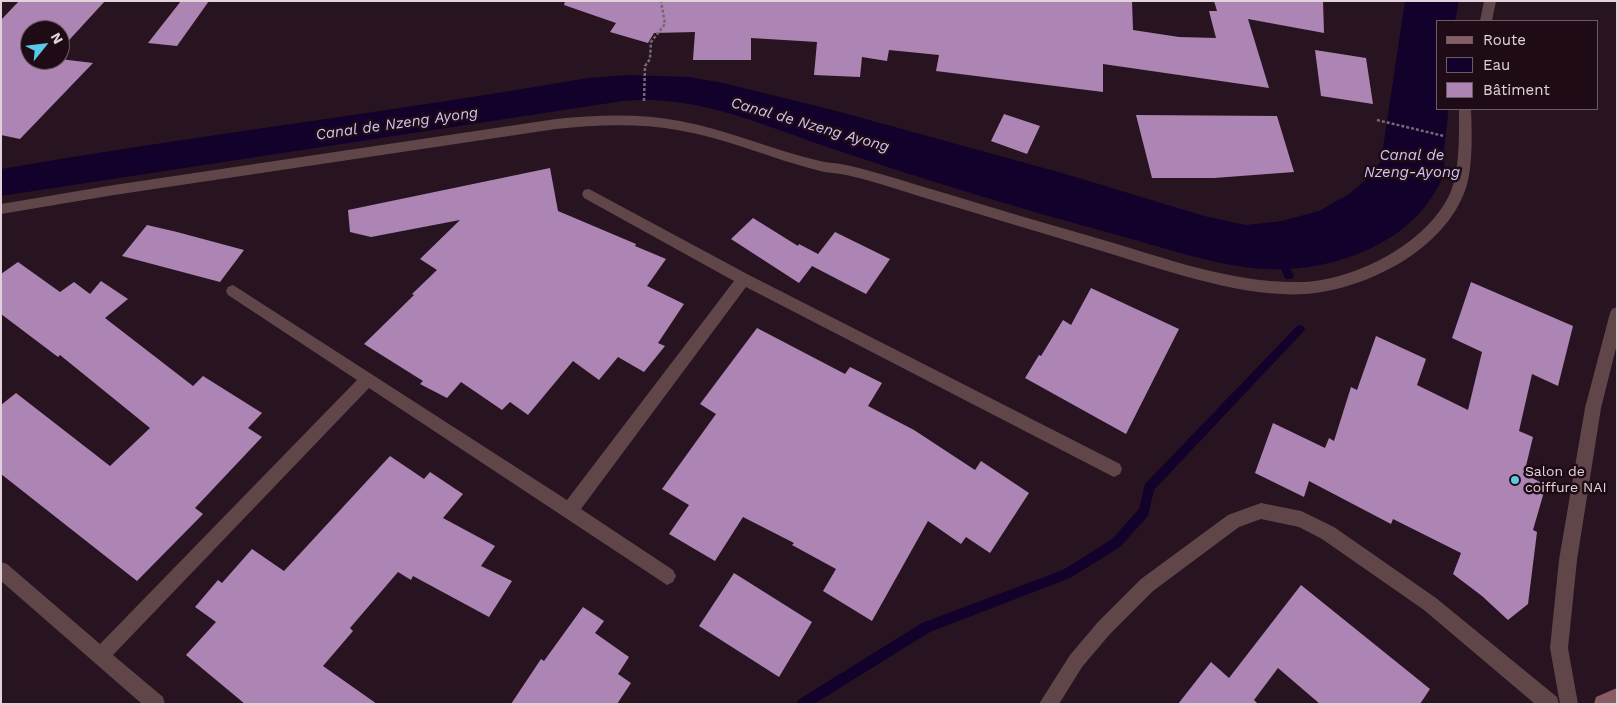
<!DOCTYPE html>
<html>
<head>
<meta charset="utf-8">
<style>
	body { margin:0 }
	#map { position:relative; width:1618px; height:705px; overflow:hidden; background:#281420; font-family:"Work Sans",sans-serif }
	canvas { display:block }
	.frame { position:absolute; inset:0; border:2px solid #e2d3da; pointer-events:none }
	.legend { position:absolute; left:1436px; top:20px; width:162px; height:90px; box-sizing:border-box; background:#1e0b16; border:1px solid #6c5b64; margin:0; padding:6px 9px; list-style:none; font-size:15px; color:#e2d3da }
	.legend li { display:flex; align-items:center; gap:10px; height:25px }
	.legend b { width:25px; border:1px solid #6c5b64 }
	.north { position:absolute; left:20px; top:20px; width:50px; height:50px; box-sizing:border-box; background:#1e0b16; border:1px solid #6c5b64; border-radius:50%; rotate:61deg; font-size:14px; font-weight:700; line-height:20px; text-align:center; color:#e2d3da }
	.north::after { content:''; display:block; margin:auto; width:18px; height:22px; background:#5bc8e6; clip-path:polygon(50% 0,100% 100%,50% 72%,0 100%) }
</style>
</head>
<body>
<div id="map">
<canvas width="1618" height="705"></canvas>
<div class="frame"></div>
<ul class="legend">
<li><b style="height:6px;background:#875d63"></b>Route</li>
<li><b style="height:14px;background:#12012b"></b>Eau</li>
<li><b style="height:14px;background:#ac85b4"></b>Bâtiment</li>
</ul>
<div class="north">N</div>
</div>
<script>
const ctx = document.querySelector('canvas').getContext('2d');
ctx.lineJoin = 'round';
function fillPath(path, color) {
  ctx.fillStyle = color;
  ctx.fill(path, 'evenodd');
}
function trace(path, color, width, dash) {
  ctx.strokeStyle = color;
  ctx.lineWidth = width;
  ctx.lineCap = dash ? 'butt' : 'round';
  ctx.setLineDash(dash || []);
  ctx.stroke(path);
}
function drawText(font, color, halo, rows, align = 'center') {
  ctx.font = font + ' "Work Sans",sans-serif';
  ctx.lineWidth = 5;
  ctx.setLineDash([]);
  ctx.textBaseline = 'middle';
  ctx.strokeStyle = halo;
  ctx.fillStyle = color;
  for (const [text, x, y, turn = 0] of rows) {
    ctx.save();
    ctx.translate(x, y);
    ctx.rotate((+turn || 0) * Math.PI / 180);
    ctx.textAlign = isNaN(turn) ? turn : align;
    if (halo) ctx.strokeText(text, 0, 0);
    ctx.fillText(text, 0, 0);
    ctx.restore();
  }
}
fillPath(new Path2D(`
	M1405,1h54l-4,20h-18v88h11c0,14 -3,28 -4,42 0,8 1,17 -1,24 -2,9 -9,18 -13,25 -35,50 -105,72 -165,69 -50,-3 -99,-21 -148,-34 -96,-26 -192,-55 -287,-87 -68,-23 -133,-54 -207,-47l-622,95v-27c195,-34 392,-57 587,-91l39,-3 62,2 34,6 110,27 236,65 135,41 42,9 36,-4 37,-10 30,-17 19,-16 13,-17z`), '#12012b');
fillPath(new Path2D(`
	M1280,252l3,1 11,23 -2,3h-6l-2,-3 -9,-20z
	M1300,325l3,1 2,3 -2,3 -149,158 -6,26 -28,31 -50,31 -140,54 -116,72h-18l2,-4 124,-77 141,-53 49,-31 27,-30 6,-25 152,-158z`), '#12012b');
fillPath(new Path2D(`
	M19,1h86l-45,49v-20h-30v30l30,-1 33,4 -73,76 -19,-4v-115z
	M181,1h28l-32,45 -29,-3z
	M565,1h567l1,29 46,7 37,1 -7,-27h8l-3,-10h109l1,32 -76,-14 21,69 -166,-24v28l-167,-21 3,-16 -50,-5 -2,11 -25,-4 -2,20 -46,-2 3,-33 -66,-4v22h-58l2,-28 -41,1 -6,10 -38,-11 6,-9 -52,-18z
	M1315,50l51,8 7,46 -52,-8z
	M1004,114l36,12 -13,28 -36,-13z
	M1136,115l141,1 17,56 -80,6h-62z
	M550,168l8,43 78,33 -1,2 31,13 -19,27 37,18 -26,39 7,3 -21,26 -26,-15 -19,23 -26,-19 -45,54 -18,-13 -8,8 -41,-28 -14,16 -27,-14 3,-3 -59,-37 50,-49 -2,-1 25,-24 -17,-11 40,-39 -89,17 -21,-5 -2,-22z
	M753,218l45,28 1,-2 19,10 17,-22 55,27 -24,35 -54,-28 -13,17 -68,-44z
	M147,225l30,7 67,18 -24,32 -98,-26z
	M18,262l42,30 14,-10 16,12 11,-13 27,18 -23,19 88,68 10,-10 59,37 -14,15 14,9 -67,71 8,6 -66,67 -136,-107v-69l15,-12 94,73 40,-38 -90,-73 -2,2 -57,-43v-40z
	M1471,282l102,44 -15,60 -26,-12 -13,57 14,6 -9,37 22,11 -13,45 4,2 -9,72 -20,16 -26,-24 -29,-22 8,-21 -68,-34 -2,5 -82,-43 -5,16 -49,-24 18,-50 52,25 4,-10 5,3 17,-54 6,3 19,-54 50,23 -9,26 51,25 14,-58 -30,-14z
	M1091,288l88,41 -53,105 -101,-56 14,-23 2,1 22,-36 8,5z
	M757,328l88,46 5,-7 32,16 -14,23 46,24 61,40 6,-9 48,32 -39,60 -24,-16 -5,7 -33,-23 -56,100 -49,-30 13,-22 -44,-24 2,-2 -51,-26 -28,44 -46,-27 20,-29 -27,-16 54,-75 -16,-10z
	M390,456l34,23 6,-7 33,22 -20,24 52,28 -14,20 31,15 -23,36 -76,-41 -2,4 -13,-8 -48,56 3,3 -30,35 54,38h-132l-59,-49 30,-33 -21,-15 23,-27 4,3 30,-34 32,22z
	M734,573l78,49 -33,55 -80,-51z
	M1301,585l129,104 -10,15h-100l-42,-36 -24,32 4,4h-80l33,-42 18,16z
	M583,607l21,14 -9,12 34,24 -11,17 13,9 -14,21h-106l30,-45 3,2z`), '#ac85b4');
trace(new Path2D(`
	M644,101l1,-35 5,-7 1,-17 14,-18 -4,-23
	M1377,120l67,16`), '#786770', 2.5, [3, 2]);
fillPath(new Path2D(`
	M1484,1h12l-4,20h-12z
	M1459,109h12c1,23 2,58 -5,79 -21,62 -99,101 -160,106 -64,4 -141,-24 -201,-42 -54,-16 -109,-33 -163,-49 -32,-9 -64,-21 -96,-28 -9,-2 -18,-2 -26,-4 -48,-12 -94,-33 -143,-41 -40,-7 -81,-5 -121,-1l-442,66 -113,19v-10l113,-19 442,-66c41,-4 83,-6 124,2 48,9 93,29 140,40 8,2 17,2 26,4 32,7 63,18 95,27 53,16 106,32 159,47 65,19 134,45 203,43 53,-2 127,-40 148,-91 9,-21 8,-59 8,-82z
	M589,189l160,86 371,189 2,5 -2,5 -6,3 -6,-3 -362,-187 -165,222 92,61 3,6 -3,6 -6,3 -298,-197 -256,267 50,42 2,7h-23l-141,-123v-19l6,2 93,80 257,-264 -129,-85 -2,-4 2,-4 5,-2 334,215 167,-219 -150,-83 -2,-4 2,-4z
	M1617,307v37l-16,64 -24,152 -9,88 10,56h-18l-10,-56 9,-88 26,-152 25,-95 2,-4z
	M1261,503l40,8 33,16 102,71 121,99 2,7h-24l-111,-94 -102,-71 -23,-12 -38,-8 -22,8 -86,64 -43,43 -28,33 -23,37h-20l31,-49 28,-33 43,-43 87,-64z`), '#604649');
fillPath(new Path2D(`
	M1617,688v16h-23l2,-7z`), '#875d63');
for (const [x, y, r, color] of [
	[1515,480,5,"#5bc8e6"]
]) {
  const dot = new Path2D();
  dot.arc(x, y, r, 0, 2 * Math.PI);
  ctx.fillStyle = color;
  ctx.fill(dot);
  trace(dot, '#1e0b16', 2);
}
drawText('14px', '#e2d3da', '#1e0b16', [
	["Salon de",1525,472],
	["coiffure NAI",1525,488]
], 'left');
drawText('italic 15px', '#d0c5f5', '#1e0b16', [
	["Canal de Nzeng Ayong",397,124,-8],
	["Canal de Nzeng Ayong",810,125,16],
	["Canal de",1412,156],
	["Nzeng-Ayong",1412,173]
]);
</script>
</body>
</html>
